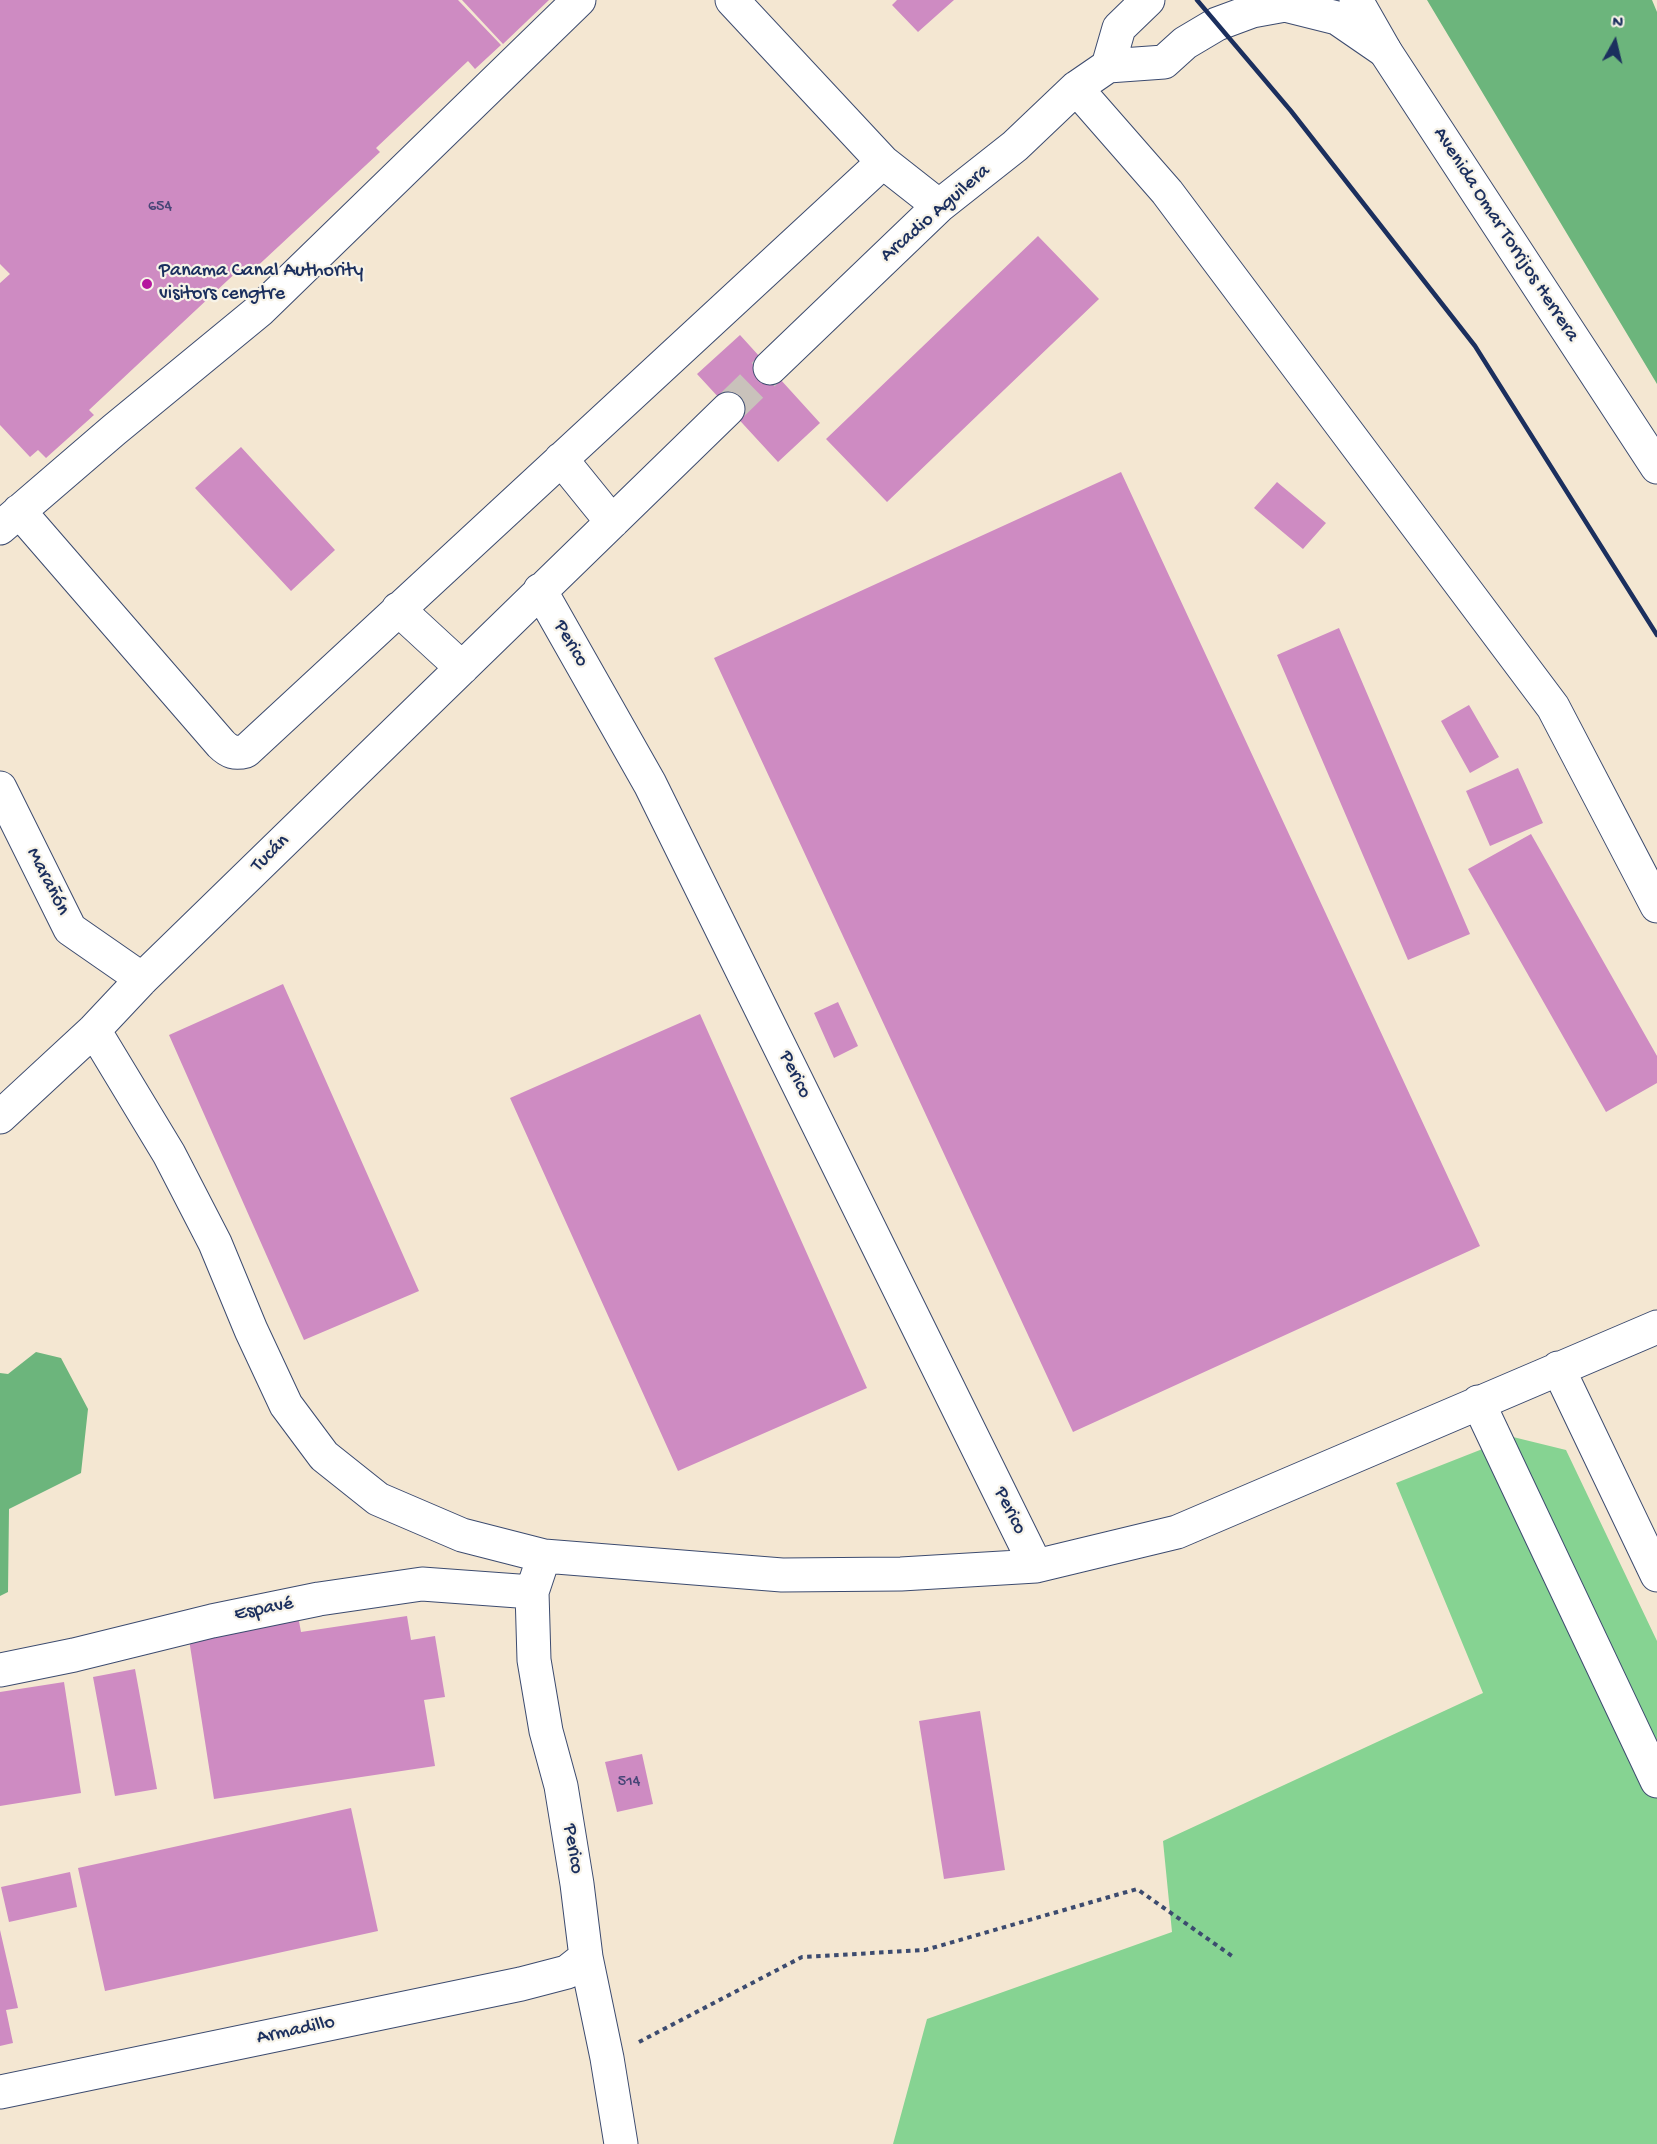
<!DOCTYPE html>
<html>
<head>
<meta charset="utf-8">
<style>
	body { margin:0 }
	#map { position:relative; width:1657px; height:2144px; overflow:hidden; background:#f4e7d2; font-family:"Gochi Hand",sans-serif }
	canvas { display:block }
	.north { position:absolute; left:1585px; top:12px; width:60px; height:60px; -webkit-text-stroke:4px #f7f3e8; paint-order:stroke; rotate:8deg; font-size:16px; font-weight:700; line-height:24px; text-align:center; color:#1b2f5e }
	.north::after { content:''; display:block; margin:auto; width:21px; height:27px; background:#1b2f5e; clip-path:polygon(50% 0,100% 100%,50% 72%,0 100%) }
</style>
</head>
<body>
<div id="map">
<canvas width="1657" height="2144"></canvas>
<div class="north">N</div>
</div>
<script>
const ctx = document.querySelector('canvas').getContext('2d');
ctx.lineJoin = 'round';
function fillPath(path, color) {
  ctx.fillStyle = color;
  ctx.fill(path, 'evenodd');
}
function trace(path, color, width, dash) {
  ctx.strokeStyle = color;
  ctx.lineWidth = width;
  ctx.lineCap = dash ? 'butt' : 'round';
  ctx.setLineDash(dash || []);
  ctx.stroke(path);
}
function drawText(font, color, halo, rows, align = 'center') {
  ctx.font = font + ' "Gochi Hand",sans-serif';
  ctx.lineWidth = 4.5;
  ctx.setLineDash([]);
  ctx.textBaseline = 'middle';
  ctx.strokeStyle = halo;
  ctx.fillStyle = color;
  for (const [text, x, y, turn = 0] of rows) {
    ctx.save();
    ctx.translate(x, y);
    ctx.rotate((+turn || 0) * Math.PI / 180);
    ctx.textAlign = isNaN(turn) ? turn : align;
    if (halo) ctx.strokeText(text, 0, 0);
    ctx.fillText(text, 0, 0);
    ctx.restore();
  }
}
fillPath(new Path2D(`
	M1513,1437l53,13 91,191v503h-764l34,-125 245,-87 -9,-91 320,-148 -87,-210z`), '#86d392');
fillPath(new Path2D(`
	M1427,0h225l5,12v372z
	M36,1352l25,6 27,51 -7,64 -72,36 -1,83 -8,4v-223l8,1z`), '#6cb57c');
fillPath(new Path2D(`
	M0,0h458l43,45 -26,24 -7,-8 -92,87 4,4 -130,121 -7,-7 -154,144 5,5 -48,43 -8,-8 -8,7 -30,-32v-142l10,-9 -10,-10z
	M462,0h87l-46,44z
	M897,0h57l-36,32 -26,-27z
	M1038,236l61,63 -212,203 -61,-63z
	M740,335l80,88 -42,39 -81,-88z
	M241,447l94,103 -44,41 -96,-103z
	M1121,472l359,774 -407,186 -359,-774z
	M1277,482l49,41 -23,26 -49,-41z
	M1339,628l131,306 -62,26 -131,-305z
	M1469,705l30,52 -29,16 -29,-52z
	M1518,768l25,55 -53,23 -24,-55z
	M1531,834l126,222v27l-51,29 -138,-243z
	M283,984l136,307 -115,49 -135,-305z
	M838,1002l20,44 -24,12 -20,-45z
	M700,1014l167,374 -189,83 -168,-373z
	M298,1616l3,16 106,-16 4,24 24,-4 10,61 -21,3 11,66 -221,33 -26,-166z
	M135,1669l22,120 -42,7 -22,-119z
	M64,1682l17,111 -81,13v-114z
	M980,1711l25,159 -61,9 -25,-158z
	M642,1754l11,50 -36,8 -12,-50z
	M351,1808l27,123 -273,60 -27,-123z
	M70,1872l7,35 -68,15 -8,-35z
	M0,1930l18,78 -12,2 7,33 -13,3z`), '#ce8bc2');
trace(new Path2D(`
	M728,409l42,-41`), '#c9c2bb', 33, [33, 16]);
const minor = new Path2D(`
	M732,0l151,162 56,44
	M1108,66l11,-38 29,-28
	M1076,88l91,104 386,515 104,199
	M770,368l169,-162 76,-60 61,-58 32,-22 56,-4 21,-19 32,-19 35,-13 33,-6 52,13 48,33
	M561,459l51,63
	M19,511l202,233c8,8 14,10 25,7l637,-589
	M0,528l114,-98 146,-120 319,-310
	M540,590l110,194 386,782
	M398,609l64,59
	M0,788l70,141 72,50
	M94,1030l75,124 46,89 36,87 35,75 38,51 54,43 84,36 82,21 238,19 119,-1 135,-8 141,-34 480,-205
	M0,1117l94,-87 48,-51 586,-570
	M1558,1368l99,207
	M1478,1402l179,379
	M544,1556l-12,36 2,68 12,71 15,55 16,98 9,73 21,101 14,86
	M0,1670l74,-15 138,-34 107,-22 103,-15 110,8
	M0,2092l521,-108 46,-12 19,-15`);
const major = new Path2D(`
	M1356,0l29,51 272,416`);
trace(minor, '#3c4b6f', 35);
trace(major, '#3c4b6f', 35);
trace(new Path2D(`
	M639,2042l163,-85 123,-7 212,-61 95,67`), '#3c4b6f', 4, [4.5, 4.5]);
trace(minor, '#fff', 33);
trace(major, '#fff', 33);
trace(new Path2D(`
	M1197,0l94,111 184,235 182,289`), '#1b2f5e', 4.5);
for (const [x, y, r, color] of [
	[147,284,6,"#b5179e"]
]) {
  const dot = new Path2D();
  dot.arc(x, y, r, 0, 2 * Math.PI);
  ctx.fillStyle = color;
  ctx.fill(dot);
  trace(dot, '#f7f3e8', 2);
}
drawText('16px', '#484677', null, [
	["654",160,208],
	["514",629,1783]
]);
drawText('20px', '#1b2f5e', '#f7f3e8', [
	["Arcadio Aguilera",936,214,-41],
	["Avenida Omar Torrijos Herrera",1505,235,57],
	["Perico",570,644,60],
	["Tucán",271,854,-44],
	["Marañón",47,882,63],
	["Perico",794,1075,64],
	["Perico",1009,1511,64],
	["Espavé",264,1610,-11],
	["Perico",572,1849,81],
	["Armadillo",296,2031,-12]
]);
drawText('20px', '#1b2f5e', '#f7f3e8', [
	["Panama Canal Authority",159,272],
	["visitors cengtre",159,295]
], 'left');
</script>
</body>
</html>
